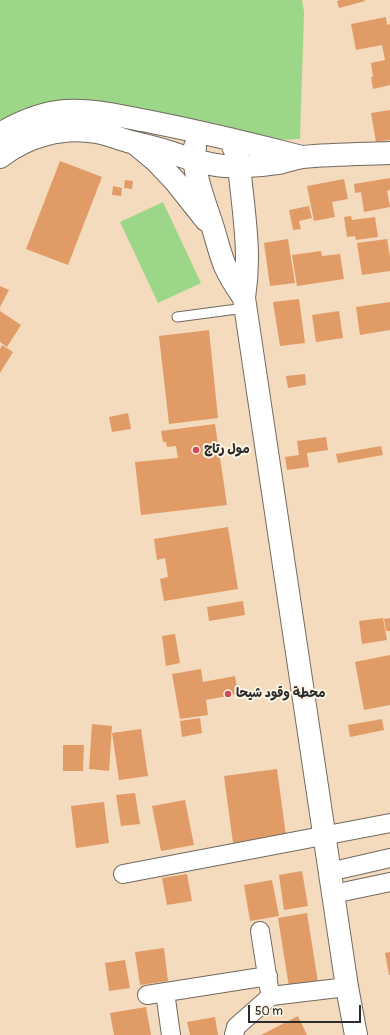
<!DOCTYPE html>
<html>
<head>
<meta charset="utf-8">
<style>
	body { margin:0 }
	#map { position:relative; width:390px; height:1035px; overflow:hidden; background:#f4dbbd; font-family:Pangolin,sans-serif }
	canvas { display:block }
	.scale { position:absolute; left:248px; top:1005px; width:113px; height:18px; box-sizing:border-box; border:2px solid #2b2b2b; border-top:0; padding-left:5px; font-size:12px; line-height:14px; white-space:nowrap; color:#2b2b2b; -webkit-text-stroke:3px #fcf5e5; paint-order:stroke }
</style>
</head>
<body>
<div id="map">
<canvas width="390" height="1035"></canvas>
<div class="scale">50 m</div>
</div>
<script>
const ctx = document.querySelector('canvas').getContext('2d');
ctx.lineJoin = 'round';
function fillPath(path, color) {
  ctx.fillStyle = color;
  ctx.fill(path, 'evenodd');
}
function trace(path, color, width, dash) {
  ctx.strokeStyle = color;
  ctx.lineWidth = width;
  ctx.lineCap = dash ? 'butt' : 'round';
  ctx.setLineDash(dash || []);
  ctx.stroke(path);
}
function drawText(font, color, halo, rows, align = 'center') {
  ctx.font = font + ' Pangolin,"Playpen Sans Arabic",sans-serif';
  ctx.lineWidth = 4;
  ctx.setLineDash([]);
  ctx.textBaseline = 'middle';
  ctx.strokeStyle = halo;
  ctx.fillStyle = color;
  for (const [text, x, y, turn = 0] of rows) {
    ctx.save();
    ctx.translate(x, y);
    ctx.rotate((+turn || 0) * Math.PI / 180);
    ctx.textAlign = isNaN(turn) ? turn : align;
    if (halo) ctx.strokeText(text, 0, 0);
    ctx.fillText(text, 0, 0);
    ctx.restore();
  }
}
fillPath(new Path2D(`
	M0,0h302l2,12 -4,127 -42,2 -74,-15 -184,-1z
	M163,202l38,81 -43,20 -38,-81z`), '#9cd689');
fillPath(new Path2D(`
	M340,0h24l1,1 -26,7 -2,-7z
	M386,17l1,8 3,-1v61l-17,4 -2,-12h2l-2,-14 14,-3 -3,-15 -26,5 -5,-26z
	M390,110v30l-14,2 -5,-29z
	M60,161l42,16 -34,88 -42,-16z
	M390,178v12l-3,1 3,16 -26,5 -3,-20 -6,1 -1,-9z
	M344,179l4,20 -16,3 3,15 -21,4 -7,-35z
	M125,180l8,1 -1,8 -8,-1z
	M113,186l9,2 -1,8 -9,-1z
	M309,206l3,12 -13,3 2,8 -8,1 -4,-20z
	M351,216l1,4 23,-3 3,20 -22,3 -1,-4 -8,1 -3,-20z
	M288,239l7,44 -25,3 -6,-43z
	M387,239l3,18v14l-28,4 -5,-32z
	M321,251l1,5 18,-2 4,25 -47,7 -5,-31z
	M0,286l9,4 -9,17z
	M299,299l6,44 -25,3 -7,-44z
	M390,302v28l-30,5 -4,-28z
	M0,311l21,14 -14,22 -7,-5z
	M339,311l4,27 -27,4 -4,-27z
	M209,330l9,88 -49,6 -10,-88z
	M2,345l11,7 -13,21v-24z
	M305,374l1,11 -18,3 -2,-12z
	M128,413l3,16 -19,3 -3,-15z
	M215,424l12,81 -86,10 -6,-53 43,-4 -2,-12 -9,1 -1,-5h-3l-2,-11z
	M326,437l2,13 -21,3 2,14 -22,3 -2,-13 14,-2 -2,-14z
	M381,446l2,9 -45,8 -2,-9z
	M228,527l10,62 -74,12 -4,-22 8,-2 -3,-19 -8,2 -3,-21z
	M243,601l2,14 -36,6 -2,-14z
	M383,618l4,22 -25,4 -3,-23z
	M390,618v13h-4l-2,-12z
	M175,634l5,29 -14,3 -4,-30z
	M390,655v50l-26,5 -9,-48z
	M201,669l2,13 32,-6 3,18 -32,6 2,15 -28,4 -8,-45z
	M200,718l2,15 -20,4 -2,-16z
	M382,719l2,11 -34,7 -2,-12z
	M92,724l20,2 -3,45 -20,-2z
	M141,729l7,47 -29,4 -7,-47z
	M63,745h21l-1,26h-20z
	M277,769l9,67 -53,7 -9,-67z
	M135,793l5,31 -19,2 -5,-31z
	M185,800l9,45 -33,6 -9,-45z
	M104,802l5,41 -33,5 -5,-42z
	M302,871l6,35 -24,4 -5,-35z
	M187,874l5,27 -25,4 -5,-27z
	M272,880l7,36 -29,5 -6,-36z
	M307,913l11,69 -29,5 -11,-69z
	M164,948l4,33 -28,4 -5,-33z
	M390,952v23h-1l-4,-22z
	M125,960l5,28 -21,3 -4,-28z
	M146,1007l5,28h-37l-4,-22z
	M298,1016l9,19h-46z
	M215,1017l3,18h-28l-3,-13z`), '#e19b66');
const lane = new Path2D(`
	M177,317l68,-9`);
const street = new Path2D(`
	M329,872l61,-14
	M123,874l267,-51
	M333,894l57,-12
	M260,931l9,57
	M165,992l6,43
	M147,995l121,-19
	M234,1035l2,-8 35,-31 76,-9`);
const secondary = new Path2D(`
	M0,134c20,-12 42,-21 65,-23 28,-2 55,5 82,10 50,10 101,22 151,35
	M230,139l7,16 2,11c3,31 8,62 8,92 0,14 -1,27 -3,40l103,689 9,48
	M137,145l18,15 20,21 31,39
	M195,147c-4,23 11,58 18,81 4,13 7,26 12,38 5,12 12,22 19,32
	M0,157c27,-21 63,-31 96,-25 12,2 24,7 35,10 13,3 26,6 38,10 19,6 37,13 56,14 18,1 36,0 54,-3 8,-2 16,-5 23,-6 29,-3 59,-3 88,-4`);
trace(lane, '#71695e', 11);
trace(street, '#71695e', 20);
trace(secondary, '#71695e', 24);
trace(lane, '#fff', 9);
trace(street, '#fff', 18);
trace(secondary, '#fff', 22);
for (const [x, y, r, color] of [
	[196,450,4,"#d1495b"],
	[228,694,4,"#d1495b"]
]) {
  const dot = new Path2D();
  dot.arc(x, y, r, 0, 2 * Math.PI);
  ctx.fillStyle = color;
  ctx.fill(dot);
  trace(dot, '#fcf5e5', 1.5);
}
drawText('bold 13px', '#2b2b2b', '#fcf5e5', [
	["مول رتاج",204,450],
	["محطة وقود شيحا",236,694]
], 'left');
</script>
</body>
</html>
